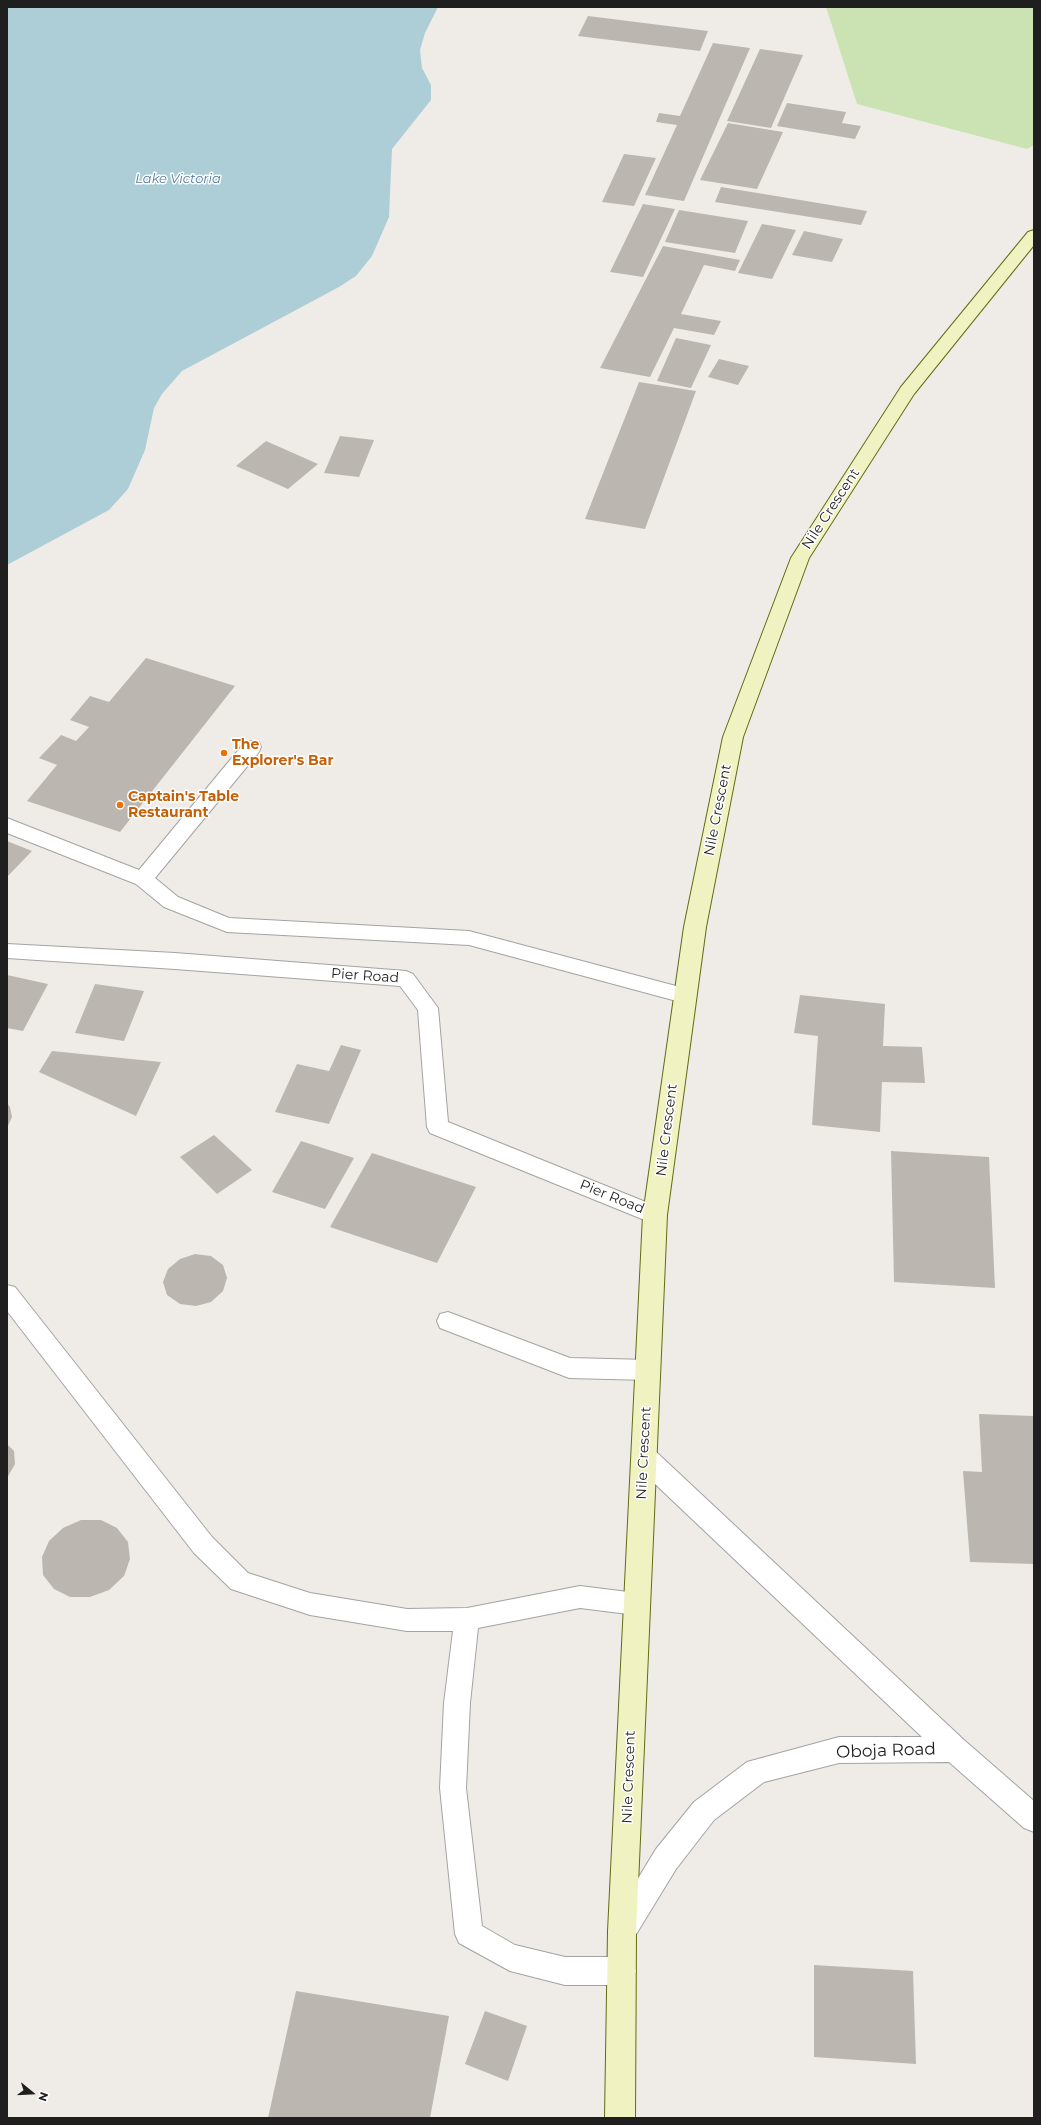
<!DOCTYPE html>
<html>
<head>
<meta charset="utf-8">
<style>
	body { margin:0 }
	#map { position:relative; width:1041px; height:2125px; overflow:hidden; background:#efece7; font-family:Montserrat,sans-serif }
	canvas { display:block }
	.frame { position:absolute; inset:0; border:8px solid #1f1f1f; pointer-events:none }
	.north { position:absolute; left:12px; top:2073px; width:40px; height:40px; -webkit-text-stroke:3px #fff; paint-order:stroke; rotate:108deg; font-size:11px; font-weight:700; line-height:16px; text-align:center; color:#1f1f1f }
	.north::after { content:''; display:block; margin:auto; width:14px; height:18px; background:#1f1f1f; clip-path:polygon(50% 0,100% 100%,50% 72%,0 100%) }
</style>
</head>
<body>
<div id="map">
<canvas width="1041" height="2125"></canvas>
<div class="frame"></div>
<div class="north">N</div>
</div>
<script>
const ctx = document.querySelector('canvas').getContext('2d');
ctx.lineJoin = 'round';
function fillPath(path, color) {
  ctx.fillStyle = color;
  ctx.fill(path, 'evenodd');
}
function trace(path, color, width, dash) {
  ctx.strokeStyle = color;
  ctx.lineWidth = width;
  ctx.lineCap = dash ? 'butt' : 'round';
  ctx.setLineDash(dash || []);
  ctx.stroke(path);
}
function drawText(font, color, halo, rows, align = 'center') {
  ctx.font = font + ' Montserrat,sans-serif';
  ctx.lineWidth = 3;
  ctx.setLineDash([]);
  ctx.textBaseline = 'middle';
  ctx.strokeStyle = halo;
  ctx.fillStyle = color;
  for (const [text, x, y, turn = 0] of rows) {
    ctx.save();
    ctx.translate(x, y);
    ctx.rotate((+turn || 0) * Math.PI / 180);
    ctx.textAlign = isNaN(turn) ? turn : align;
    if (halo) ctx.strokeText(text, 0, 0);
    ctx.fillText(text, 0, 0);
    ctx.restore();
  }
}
fillPath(new Path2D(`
	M826,7h208v138l-7,4 -170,-45z`), '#cbe3b3');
fillPath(new Path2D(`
	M7,7h431l-13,26 -5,17 2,18 9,17v15l-39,49 -3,68 -17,39 -16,20 -17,11 -157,84 -20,23 -8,14 -9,42 -17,39 -19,21 -102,55z`), '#adced7');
fillPath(new Path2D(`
	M588,16l120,15 -8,20 -122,-15z
	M713,43l37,5 -66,153 -39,-6 32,-70 -21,-3 3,-9 21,3z
	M760,49l43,6 -32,73 -44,-7z
	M787,103l59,9 -4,11 19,3 -6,13 -78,-13z
	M728,123l55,9 -26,57 -57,-9z
	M624,154l32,4 -22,48 -32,-4z
	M721,187l146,24 -6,14 -146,-23z
	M643,204l32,5 -32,68 -33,-5z
	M679,210l69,11 -13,32 -70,-11z
	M762,224l34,6 -24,49 -34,-6z
	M804,231l39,8 -11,23 -40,-7z
	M663,246l77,14 -5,11 -31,-6 -23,49 40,7 -7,14 -40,-7 -24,49 -50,-9z
	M676,338l35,7 -20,43 -34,-7z
	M719,359l30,7 -11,19 -30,-8z
	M639,382l57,9 -51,138 -60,-10z
	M340,436l34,4 -15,37 -35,-4z
	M266,441l52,23 -30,25 -52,-23z
	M146,658l89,28 -115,146 -93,-31 30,-36 -18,-7 22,-23 15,6 13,-14 -19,-7 20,-24 19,6z
	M7,841l25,10 -25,26z
	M7,975l41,9 -25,47 -16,-3z
	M95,984l49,7 -20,50 -49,-8z
	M800,995l85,9 -2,42 39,1 3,36 -43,-1 -2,50 -68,-7 6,-89 -24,-3z
	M341,1045l20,5 -32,74 -54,-12 22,-48 32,7z
	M52,1051l109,11 -25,54 -97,-44z
	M7,1103l3,4 2,10 -5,11z
	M214,1135l38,35 -35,24 -37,-37z
	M301,1141l53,17 -29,51 -53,-17z
	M891,1151l98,6 6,131 -101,-6z
	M372,1153l104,34 -39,76 -107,-36z
	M195,1254l16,2 12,9 4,13 -4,13 -12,11 -15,4 -16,-2 -13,-9 -4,-13 5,-13 12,-10z
	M979,1414l55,2v148l-64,-2 -7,-91 19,1z
	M7,1444l7,7 1,13 -8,14z
	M81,1520h20l16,8 11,14 2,17 -6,17 -15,14 -19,7h-20l-16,-8 -11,-14 -1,-18 7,-16 14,-13z
	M814,1965l99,6 3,93 -102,-7z
	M296,1991l153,25 -19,102h-162z
	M485,2011l42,15 -19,55 -43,-17z`), '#bcb6b0');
const lane = new Path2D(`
	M252,741l7,1 2,5 -2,5 -104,126 23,19 51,21 240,13 222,59 3,5 -3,5 -7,3 -215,-58 -242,-13 -63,-25 -28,-23 -129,-51v-15l132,52 106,-128z
	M7,944l168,9 231,18 7,3 25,34 10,114 215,87 3,6 -3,6 -8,3 -8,-3 -217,-88 -3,-6 -9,-117 -18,-24 -225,-17 -168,-11z
	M7,1285l8,2 197,250 36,36 62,20 97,16 60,-1 113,-22 56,7 9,3 3,8 -3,8 -9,3 -56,-7 -102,20 -8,75 -4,85 16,138 33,19 50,12h57l10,4 4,10 -4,10 -10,4h-57l-55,-14 -51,-28 -4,-9 -15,-146 4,-85 9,-72h-46l-97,-16 -79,-26 -37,-36 -187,-242z
	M448,1312l122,46 78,2 8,3 4,7 -4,7 -8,3 -79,-2 -129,-50 -3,-7 3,-7z`);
const street = new Path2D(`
	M644,1446l9,3 311,291 70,61v31l-10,-4 -75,-66 -110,1 -75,19 -50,38 -38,49 -44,72 -10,4 -10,-4 -4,-10 4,-10 44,-72 38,-47 53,-40 92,-25h83l-287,-272 -3,-8 3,-8z`);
const secondary = new Path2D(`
	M1034,230v15l-120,149 -105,164 -66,179 -37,190 -39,288 -31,716 -1,187h-30l3,-187 35,-716 41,-288 39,-190 68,-179 110,-171 127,-155z`);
trace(lane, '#a3a3a3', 2);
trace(street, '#a3a3a3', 2);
trace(secondary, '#626b12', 2);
fillPath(lane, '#fff');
fillPath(street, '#fff');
fillPath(secondary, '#f0f3c1');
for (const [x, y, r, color] of [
	[224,753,4,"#e8710a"],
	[120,805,4,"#e8710a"]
]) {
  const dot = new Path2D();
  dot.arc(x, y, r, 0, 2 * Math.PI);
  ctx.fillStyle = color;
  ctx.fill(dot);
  trace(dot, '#fff', 1.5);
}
drawText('italic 13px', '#53799e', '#fff', [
	["Lake Victoria",178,179]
]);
drawText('14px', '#1f1f1f', '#fff', [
	["Nile Crescent",831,509,-57],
	["Nile Crescent",718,810,-79],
	["Pier Road",365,976,4],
	["Nile Crescent",667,1130,-83],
	["Pier Road",612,1197,22],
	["Nile Crescent",644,1453,-87],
	["Nile Crescent",629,1777,-88]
]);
drawText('bold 14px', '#c56008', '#fff', [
	["The",232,745],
	["Explorer's Bar",232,761],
	["Captain's Table",128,797],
	["Restaurant",128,813]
], 'left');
drawText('17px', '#1f1f1f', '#fff', [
	["Oboja Road",886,1751,-2]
]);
</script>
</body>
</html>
